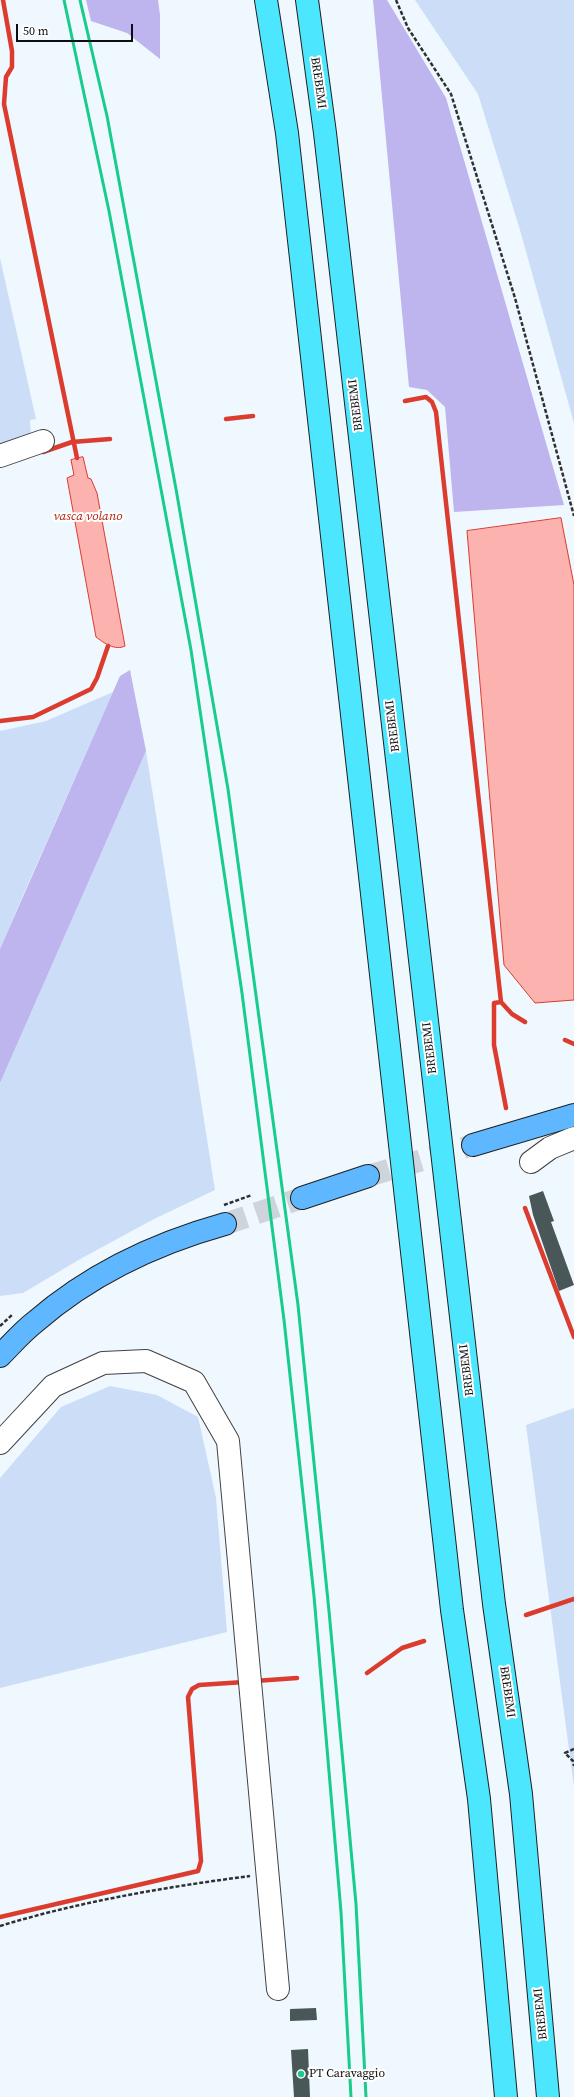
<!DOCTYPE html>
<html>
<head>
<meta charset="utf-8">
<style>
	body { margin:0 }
	#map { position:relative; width:574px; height:2097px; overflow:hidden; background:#eff7ff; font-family:"Source Serif 4",serif }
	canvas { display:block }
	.scale { position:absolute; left:16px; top:24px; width:117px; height:18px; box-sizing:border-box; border:2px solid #0e0e0e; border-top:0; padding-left:5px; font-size:12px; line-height:14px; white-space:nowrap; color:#0e0e0e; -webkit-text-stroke:3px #fff; paint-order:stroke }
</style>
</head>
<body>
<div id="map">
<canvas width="574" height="2097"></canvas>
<div class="scale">50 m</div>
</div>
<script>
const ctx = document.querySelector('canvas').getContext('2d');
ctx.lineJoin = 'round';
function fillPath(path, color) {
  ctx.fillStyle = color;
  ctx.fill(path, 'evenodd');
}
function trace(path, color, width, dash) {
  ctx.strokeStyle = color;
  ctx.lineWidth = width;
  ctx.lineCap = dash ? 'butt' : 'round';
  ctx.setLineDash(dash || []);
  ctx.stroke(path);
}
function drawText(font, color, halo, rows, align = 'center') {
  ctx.font = font + ' "Source Serif 4",serif';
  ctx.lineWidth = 4;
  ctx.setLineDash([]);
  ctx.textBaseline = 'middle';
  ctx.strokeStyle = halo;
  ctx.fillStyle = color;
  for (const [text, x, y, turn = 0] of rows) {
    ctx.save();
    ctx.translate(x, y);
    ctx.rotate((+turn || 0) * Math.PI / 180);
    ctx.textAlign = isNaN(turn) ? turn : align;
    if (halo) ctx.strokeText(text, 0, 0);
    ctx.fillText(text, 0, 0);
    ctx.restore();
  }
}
fillPath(new Path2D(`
	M415,0h159v423l-54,-193 -42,-136z
	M0,258l36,161 -6,1 1,18 -31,10z
	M113,692l-89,201 -24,56v-218l46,-10z
	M146,751l69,439 -61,29 -72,39 -59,35 -23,3v-213z
	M110,1386l47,9 41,22 18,81 11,134 -227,56v-210l61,-71z
	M574,1408v379l-48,-362z`), '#ccddf8');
fillPath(new Path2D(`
	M86,0h72l2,15v44l-33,-26 -36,-12z
	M373,0h14l59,98 118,407 -110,7 -9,-105 -18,-17 -18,-3z
	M130,670l16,81 -146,332v-134l120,-273z`), '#beb4ee');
const water = new Path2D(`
	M83,457l5,21 3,1 6,14 28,153c-10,5 -21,-3 -29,-9l-29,-159 7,-3 -3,-15z
	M561,518l13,67v415l-39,3 -31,-38 -37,-434z`);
fillPath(water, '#fcb2ae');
trace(water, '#db3c2d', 1);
trace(new Path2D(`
	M3,0l9,51v16l-6,10 -2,27 73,354
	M405,401l21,-4 6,5 4,10 65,590 11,12 13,8
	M226,419l27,-3
	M43,452l29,-10 38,-3
	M0,721l33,-4 58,-28 6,-11 11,-32
	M501,1002l-7,1v42l12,63
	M565,1040l9,4
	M525,1208l49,129
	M526,1615l48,-16
	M367,1673l35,-25 22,-7
	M255,1681l42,-3
	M0,1917l198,-46 3,-10 -13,-164 4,-8 7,-4 45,-3`), '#db3c2d', 4.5);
fillPath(new Path2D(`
	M543,1191l11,30 -3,1 23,63 -15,6 -26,-76 -4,-19z
	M316,2008l1,12 -27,1v-12z
	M308,2049l2,48h-16l-3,-47z`), '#495758');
trace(new Path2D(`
	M368,1176l105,-31
	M225,1224l77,-26`), '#cdd4db', 22, [22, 11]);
const minor = new Path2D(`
	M0,456l43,-15
	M531,1162l19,-14 24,-10
	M0,1443l53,-57 50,-23 43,-2 48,21 34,59 50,548`);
const major = new Path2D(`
	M473,1145l101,-30
	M302,1198l66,-22
	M0,1356c11,-11 22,-24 35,-34 54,-47 122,-79 190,-98`);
const highway = new Path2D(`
	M266,0l21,133 165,1477 27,189 27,298
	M307,0l18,133 169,1471 27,190 27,303`);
trace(minor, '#414141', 24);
trace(major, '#1f1f1f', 24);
trace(highway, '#1f1f1f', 24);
trace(new Path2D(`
	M396,0l12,28 43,66 64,204 59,218
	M224,1205l28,-10
	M0,1326l12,-11
	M574,1749l-9,4 8,8 1,5
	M0,1926c82,-25 166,-39 250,-50`), '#303030', 2.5, [4, 2]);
trace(minor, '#fff', 22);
trace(major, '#5fb8ff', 22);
trace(highway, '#4de6ff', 22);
trace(new Path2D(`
	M64,0l45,211 82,439 51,343 42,327 30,276 27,316 10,185
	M80,0l27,116 69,373 52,300 70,516 31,306 27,293 10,193`), '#18cc8b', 3);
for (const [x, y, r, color] of [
	[301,2074,4,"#18cc8b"]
]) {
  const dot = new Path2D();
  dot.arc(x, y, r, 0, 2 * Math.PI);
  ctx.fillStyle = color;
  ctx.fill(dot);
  trace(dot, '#fff', 1.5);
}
drawText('12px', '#0e0e0e', '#fff', [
	["BREBEMI",318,83,82],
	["BREBEMI",356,405,-97],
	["BREBEMI",393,726,-97],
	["BREBEMI",430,1048,-97],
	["BREBEMI",467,1370,-97],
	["BREBEMI",507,1692,82],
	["BREBEMI",541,2014,-96]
]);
drawText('12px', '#0e0e0e', '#fff', [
	["PT Caravaggio",309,2074]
], 'left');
drawText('italic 13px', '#ad1e0a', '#fff', [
	["vasca volano",88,517]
]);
</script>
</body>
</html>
